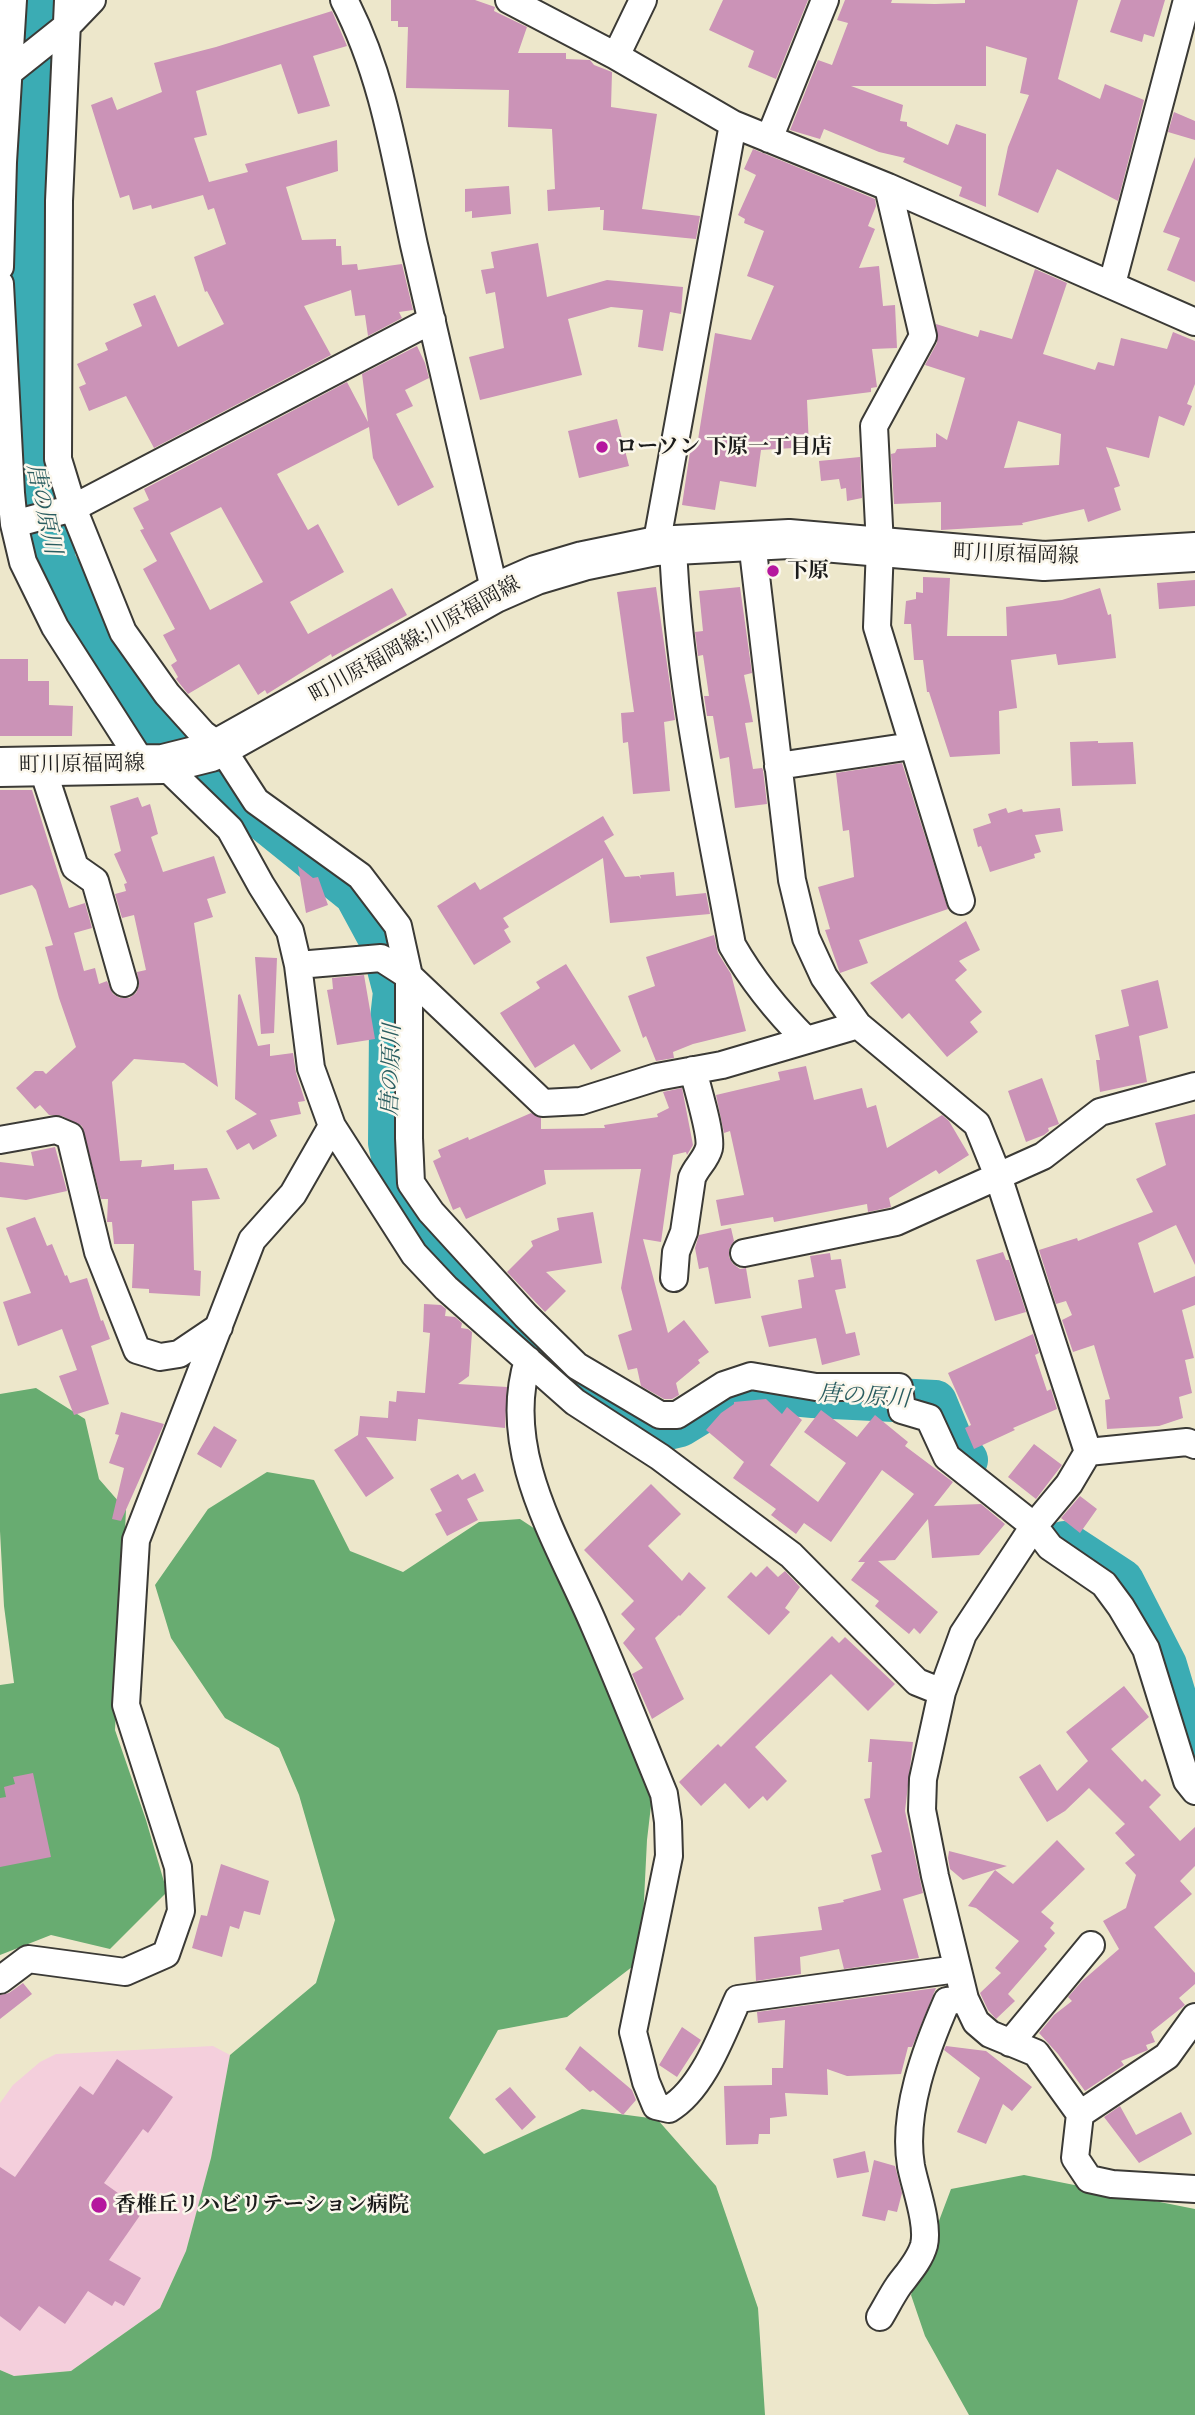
<!DOCTYPE html>
<html>
<head>
<meta charset="utf-8">
<style>
	body { margin:0 }
	canvas { display:block; background:#ede7cb }
</style>
</head>
<body>
<canvas width="1195" height="2415"></canvas>
<script>
const ctx = document.querySelector('canvas').getContext('2d');
ctx.lineJoin = 'round';
function fillPath(path, color) {
  ctx.fillStyle = color;
  ctx.fill(path, 'evenodd');
}
function trace(path, color, width, dash) {
  ctx.strokeStyle = color;
  ctx.lineWidth = width;
  ctx.lineCap = dash ? 'butt' : 'round';
  ctx.setLineDash(dash || []);
  ctx.stroke(path);
}
function drawText(font, color, halo, rows, align = 'center') {
  ctx.font = font + ' "Old Standard TT","Noto Serif JP",serif';
  ctx.lineWidth = 5;
  ctx.setLineDash([]);
  ctx.textBaseline = 'middle';
  ctx.strokeStyle = halo;
  ctx.fillStyle = color;
  for (const [text, x, y, turn = 0] of rows) {
    ctx.save();
    ctx.translate(x, y);
    ctx.rotate((+turn || 0) * Math.PI / 180);
    ctx.textAlign = isNaN(turn) ? turn : align;
    if (halo) ctx.strokeText(text, 0, 0);
    ctx.fillText(text, 0, 0);
    ctx.restore();
  }
}
fillPath(new Path2D(`
	M213,2046l17,9 -19,103 -25,93 -26,57 -89,63 -57,5 -14,-6v-267l13,-18 27,-23 16,-8z`), '#f4cfdc');
fillPath(new Path2D(`
	M36,1388l49,31 14,60 27,31 -11,220 31,90 21,72 -57,57 -59,-14 -51,20v-270l14,-2 -10,-77 -4,-75v-137z
	M267,1472l47,8 36,71 53,21 76,-50 41,-3 53,35 82,217 -8,69 -6,120 -74,57 -69,13 -49,88 35,36 98,-45 75,10 59,67 42,122 7,107h-765v-45l14,6 57,-5 89,-63 26,-57 25,-93 19,-103 86,-72 19,-63 -36,-125 -20,-47 -54,-30 -54,-80 -16,-53 53,-76z
	M1024,2175l171,34v206h-226l-44,-79 -14,-41 40,-106z`), '#68ac71');
trace(new Path2D(`
	M37,0l-9,206 -4,14v127l9,134 13,41 9,42 95,154 76,71 130,105 26,48 13,50 -4,36 -1,115 8,36 19,38 96,105 67,62 75,47 25,-6 49,-30 19,-5 65,6 122,6 21,51 10,7
	M1064,1543l58,38 43,84 17,57 13,16`), '#3bacb4', 44);
fillPath(new Path2D(`
	M391,0h84l20,7 -1,4 33,16 -9,26h48v6l24,1 4,5 18,7 -1,35 46,7 -15,95 58,7 -4,23 -93,-9 1,-20h-4v-3l-52,4 -1,-21 8,-1 -3,-60 -44,-2 1,-37 -103,-2 2,-61h-10v-6h-7z
	M723,0h85l-32,79 -28,-12 6,-16 -45,-21z
	M845,0h47l-1,3 44,1 30,-1v-3h113l-20,79 42,20 5,-15 39,16 -26,101 -61,-32 -19,44 -40,-18 10,-48 21,-52 -9,-2 7,-35 -41,-12v40h-135l52,19 -3,16 7,1v4l41,19 8,-21 30,10v73l-27,-11 3,-9 -59,-25 2,-4 -26,-6 -55,-23 -4,10 -30,-9 28,-70 14,5 16,-42 -11,-3z
	M1121,0h44l-11,37 -10,-3 -2,8 -32,-10z
	M332,11l15,35 -34,10 17,50 -32,8 -17,-50 -85,27 11,44 -13,3 15,44 39,-10 -3,-8 92,-24 1,31 -52,16 16,53 34,-1v7h5l1,19 15,-1 1,6 44,-6 11,46 -14,2 3,6 -34,18 -3,-21 -10,1 -4,-26 -47,16 27,49 -177,93 -28,-52 -37,15 -10,-24 7,-3 -9,-20 31,-14 -3,-7 37,-17 -9,-22 22,-9 23,52 46,-23 -17,-33 -2,1 -11,-35 32,-13 -12,-36 -6,2 -5,-15 -51,14 -1,-4 -18,5 -4,-15 -9,3 -29,-93 21,-8 5,13 45,-18 -8,-29 62,-16z
	M1174,112l21,9v19l-27,-8z
	M753,149l122,50 1,7 -8,20 7,3 -16,39 20,-2 4,40 12,-1 2,43 -25,1 5,38 -6,1v4l-64,8 2,47 -48,3 -5,37 -36,-6 -5,29 -33,-5 9,-60 6,1 18,-113 36,7 23,-54 -27,-10 17,-45 -20,-8 1,-4 -7,-4 18,-40 -12,-6z
	M1195,157v125l-28,-12 13,-32 -17,-6z
	M509,186l2,28 -39,4v-7l-7,1v-23z
	M538,243l9,54 60,-17 76,7 -2,27 -11,-2 -7,39 -25,-4 5,-37 -32,-3 -43,12 14,56 -102,25 -11,-43 35,-9 -9,-56 -9,2 -5,-24 13,-2 -3,-16z
	M1035,269l32,14 -24,71 52,16 3,-8 16,4 7,-28 46,11 6,-17 22,9v43l-8,20 5,2 -8,20 -25,-10 -10,42 -43,-11 14,39 -6,2 7,22 -33,12 -4,-13 -62,14 1,2 -82,5v-28l-47,2 -3,-50 4,-1 2,-4 39,-2v-14l11,7 18,-62 -40,-13 12,-22 -1,-19 42,13 2,-7 32,9zM1018,421l43,13 -2,31 -55,3z
	M417,346l8,17 4,15 -24,12 8,16 -17,8 38,73 -36,19 -25,-48 -4,-31 -92,47 31,56 10,-6 26,48 -54,30 18,32 84,-46 15,27 -75,42 -1,-3 -64,40 -2,-4 -7,5 -19,-31 -51,30 -12,-15 2,-2 -7,-12 6,-4 -14,-26 12,-6 -32,-60 14,-8 -17,-31 4,-1 -11,-21 16,-8 -5,-11 203,-107 21,40 -6,-48zM221,507l42,75 -53,28 -40,-77z
	M617,419l12,47 -50,12 -11,-47z
	M860,457l2,41 -15,3 -1,-13 -5,1 -2,-10 -18,2 -2,-20z
	M923,577l27,1 -3,58h60l-1,-29 56,-7 38,-12 8,27 3,-1 5,44 -58,7 -2,-11 -45,6 6,48 -18,3 1,43 -50,3 -21,-65h-2l-4,-32h-9l-3,-36h-7l2,-23 10,-2v-7l7,1z
	M1195,580v26l-36,3 -2,-26z
	M656,587l19,133 -11,2 6,69 -37,3 -5,-52 -5,1 -2,-30 13,-1 -17,-120z
	M740,587l12,86 -8,2 9,47 -8,1 8,46 9,-1 1,2 4,34 -32,4 -6,-51 -9,2 -7,-43h-6l-3,-20h5l-6,-41 -5,1 -3,-24 8,-1 -4,-40z
	M0,659h28v22h21v24l24,1 -1,30h-72z
	M1098,741v2l35,-1 3,42 -64,2 -2,-44z
	M902,763l46,146 -89,31 9,23 -28,10 -15,-43 5,-1 -12,-42 36,-10 -5,-47 -6,1 -7,-58z
	M0,790h32l37,118 16,-5 7,25 -18,5 10,38 11,-3 4,16 8,-3 6,13 7,4h9l7,-5 3,-7 -2,-14 9,-2 -12,-55 -12,3 -7,-24 11,-3 -2,-7 3,-1 -13,-29 7,-3 -11,-45 28,-9 4,10 8,-3 8,30 -7,3 12,35 51,-16 12,37 -19,6 6,18 -19,6 24,164 -34,-24 -50,-4 -22,23 8,79 22,-1 -1,7 33,-3v6l33,-2 13,31 -28,2 2,69 7,1 -1,25 -51,-3v-4l-17,-1 2,-44h-20l-2,-22h-5l1,-23h-7l-19,-73 -20,-10 -13,-1 -9,-10 -5,4 -19,-21 19,-17h8l3,3 30,-27 -17,-49 -14,-51 8,-2 -17,-55 -4,-5 -32,10z
	M1006,808l2,5 14,-4 1,3 37,-4 3,23 -28,4 6,17 -7,2 1,4 -45,14 -9,-26 -3,1 -5,-18 18,-6 -3,-9z
	M603,816l11,19 -10,6 21,36 14,-1 2,3 -1,-4 34,-3 2,24 30,-3 4,21 -100,9 -7,-65 -100,60 6,9 -5,3 7,12 -37,23 -37,-59 38,-24 5,8z
	M298,866l15,12 5,-1 10,28 -22,8z
	M966,921l14,29 -21,11 8,9 -12,10 27,32 -12,10 8,10 -31,25 -38,-44 -7,6 -32,-36z
	M714,935l4,18 13,21 15,57 -53,13 -20,8 1,6 -18,3 -10,-25 -3,2 -15,-42 27,-10 -9,-29z
	M255,957l22,1 -3,75 -13,1z
	M566,964l55,87 -30,19 -17,-26 -39,24 -35,-55 40,-25 -4,-6z
	M364,975l11,64 -38,6 -10,-55 6,-1 -1,-11z
	M1158,980l10,48 -29,8 8,46 -47,10 -4,-32h4l-5,-25 34,-9 -8,-36z
	M240,994l18,52 12,-2v12l23,-3 3,20 9,28 -7,1 3,12 -31,6 7,16 -24,14 -4,-7 -12,7 -11,-19 31,-17 -22,-15 3,-104z
	M806,1066l8,34 48,-12 5,20 9,-3 11,43 55,-33 7,6 20,34 -30,19 -3,-4 -47,28 2,9 -23,5 -1,-8 -93,18 -1,-5 -52,9 -5,-26 28,-5 -14,-64 -6,2 -8,-38 64,-15 -2,-8z
	M1042,1078l17,46 -11,4 1,3 -5,4 -18,7 -18,-51z
	M682,1088l11,57 -6,10 -1,-3 -13,3 -12,87 -18,-3 25,94 16,-13 25,32 -11,8 2,3 -24,20 3,12 -7,4h-8l-23,-13 -4,-18 -9,2 -10,-35 14,-5 -11,-42 20,-119 -97,1 2,14 -80,35 -6,-12 -7,3 -20,-49 8,-4 -3,-7 30,-13 1,3 62,-27 10,5v11l64,-1 -1,-3 54,-8 -1,-3 12,-6 -6,-16z
	M1195,1114v151l-19,-40 -38,18 16,50 41,-17v29l-13,5 12,48 -9,2 7,33 -13,4 4,21 -24,8 -52,3 -2,-29 5,-1 -16,-54 -21,7 -11,-32 10,-5 -6,-14 -10,3 -17,-54 38,-12 1,3 75,-29 -17,-33 30,-14 -11,-42z
	M55,1147l12,44 -41,9 -26,-3v-35l34,4 -3,-14z
	M593,1212l9,51 -56,9 20,19 -21,21 -38,-40 26,-26 -2,-5 28,-11 -2,-12z
	M35,1217l12,29 5,-2 13,32 2,-1 3,8 17,-5 14,43 2,-1 7,19 -19,7 18,58 -35,11 -15,-39 18,-6 -15,-41 -44,17 -15,-44 28,-9 -25,-65z
	M731,1228l3,13 -5,8v8l4,7 7,5 6,-1 5,30 -36,6 -7,-37 -9,2 -4,-21 4,-13z
	M1003,1252l3,8h3l17,52 -31,9 -19,-61z
	M830,1253l1,7 10,-1 5,29 -11,2 11,44 9,-2 5,23 -38,10 -6,-27 -47,9 -8,-31 41,-8 -4,-28 16,-3 -4,-21z
	M424,1304l17,1 5,4 -1,7 10,1 7,6 -1,5 7,1 4,3 -3,44 -11,8 49,3 -2,41 -87,-9 -2,22 -50,-4 28,41 -28,19 -32,-47 24,-15 2,-19 28,2 1,-17 7,1 1,-11 28,2 5,-60 -7,-1z
	M1033,1334l6,19 -4,2 12,36 4,-2 6,20 -44,19 2,2 -41,19 -9,-21 6,-3 -23,-52z
	M766,1399l16,15 5,-7 15,13 -32,45 48,37 28,-39 -42,-31 17,-22 36,27 18,-22 33,27 -3,4 48,36 -19,24 47,-2 24,20 -26,31 -47,3 -4,-39 -33,41 -17,1 60,51 -18,22 -6,-6 -5,6 -34,-28 4,-5 -28,-21 14,-18h-7l56,-68 -32,-24 -51,72 -27,-19 -8,11 -25,-19 5,-6 -43,-31 11,-16 -38,-32 15,-17 13,-9v-2z
	M121,1412l43,12 -43,97 -9,-2 12,-51 -15,-5 10,-28 -4,-1z
	M214,1426l23,14 -16,28 -24,-14z
	M1034,1444l28,21 -26,34 -28,-22z
	M475,1473l9,18 -17,8 11,21 -31,16 -12,-22 7,-3 -12,-22 28,-15 4,6z
	M651,1484l30,30 -33,32 34,35 7,-9 17,16 -26,28 -1,-1 -24,23 29,61 -32,20 -20,-45 11,-6 -20,-25 12,-14 -14,-15 13,-13 -50,-51z
	M1080,1496l17,13 -17,24 -19,-15z
	M767,1566l11,11 7,-6 15,16 -15,21 5,4 -21,23 -42,-38 24,-25 5,5z
	M832,1636l7,7 6,-6 50,47 -27,27 -37,-37 -76,73 32,34 -20,20 -4,-5 -14,13 -24,-26 -24,23 -22,-24 39,-38 3,3z
	M1124,1686l25,31 -38,32 31,33 3,-3 16,16 -12,12 31,34 15,-14v39l-15,15 12,13 -38,33 41,46v11l-16,14 6,7 -34,27 4,10 -9,3 2,5 -27,11 3,4 -39,26 -27,-37 -19,-21 15,-18 18,-14 -4,-4 14,-16 37,-32 -16,-28 23,-13 10,-33 -11,-12 10,-8 -20,-22 10,-9 -36,-36 -24,23 -18,11 -28,-45 21,-13 17,27 31,-30 -22,-29z
	M870,1739l43,3 -8,69 18,82 -20,6 16,59 -75,11 -5,-20 -39,8 1,17 -45,7 -2,-44 68,-7 -4,-23 26,-5 -1,-2 38,-10 -10,-35 11,-3 -18,-53 6,-1 2,-36h-4z
	M33,1773l18,84 -51,10v-69l6,-1 -2,-10 11,-3 -2,-7z
	M1057,1840l28,29 -44,43 13,11 -4,5 5,5 -11,13 3,3 -39,45 7,7 -19,18 -8,-9 -8,-17 21,-20 -6,-5 24,-27 -43,-33 -8,-2 27,-36 18,14z
	M949,1851l58,15 -44,14 -13,-11 -2,-11z
	M221,1864l48,17 -9,34 -16,-4 -5,18 -9,-3 -8,31 -30,-9 9,-33 6,1z
	M23,1983l9,11 -32,25v-24l9,-2z
	M936,1988l-24,59h-4l-7,27 -54,2 -20,-7 1,26 -43,-2 2,23 -17,2v16h-11l-1,10 -32,1 -2,-59 48,-1v-17h11l2,-48 -27,3 -1,-11z
	M682,2027l19,13 -24,37 -18,-12z
	M580,2046l52,44 4,10 -13,15 -30,-25 -3,2 -25,-23z
	M946,2046l40,5 46,36 -20,24 -9,-7 -17,40 -29,-12 23,-54 -36,-28z
	M117,2059l56,38 -25,36 -5,-4 -39,54 39,28 -34,49 32,18 -17,28 -9,-5 -3,5 -24,-15 -23,33 -26,-18 -19,25 -20,-15v-149l15,10 65,-91 13,9z
	M510,2087l26,30 -14,13 -27,-31z
	M1120,2106l16,29 45,-23 11,22 -53,29 -35,-46z
	M865,2151l4,21 -32,6 -4,-19z
	M874,2160l21,6 7,27 -5,19 -9,-2 -3,11 -23,-5z`), '#cb93b7');
const minor = new Path2D(`
	M68,0l-9,201 -1,258 15,49 50,124 44,62 36,40 18,13 35,54 104,75 38,50 11,50v162l2,45 20,29 95,104 51,50 83,49h17l47,-30 27,-9 65,11h83l3,23 27,8 18,39 87,69 16,21 54,37 17,23 25,42 41,132 8,10
	M344,0c40,76 52,162 70,245 27,116 54,232 81,348
	M509,0l107,56 117,68 155,63 307,135
	M616,56l27,-56
	M0,76l8,-3 59,-47 25,-26
	M769,139l56,-139
	M888,187l35,149 -49,90 6,120 -3,81 84,274
	M0,267l3,-105 10,-162
	M0,284l11,209 3,31 9,38 32,65 87,136
	M1112,284l75,-284
	M14,524l59,-16 359,-188
	M673,545c5,135 35,268 59,400 20,35 46,67 74,95
	M656,546l77,-422
	M163,764l67,65 31,56 29,46 8,34 13,103 21,58 82,128 32,34 129,114 85,55 131,98 126,127 25,10 21,-58 71,-108 35,-42 19,-32 -90,-276 -21,-52 -119,-99 -34,-48 -18,-39 -14,-58 -40,-338
	M46,766l1,16 28,85 20,14 29,102
	M778,766l134,-20
	M298,965l83,-7 28,18 134,127 38,-2 76,-24 65,-12 136,-40
	M0,1140l56,-10 14,6 28,116 39,98 23,7 19,-3 40,-27
	M744,1253l152,-31 147,-66 57,-44 95,-26
	M674,1278l2,-26 8,-20 8,-54c4,-11 14,-18 17,-30 3,-13 -12,-61 -16,-78
	M528,1360c-29,93 32,184 67,267 24,55 46,111 69,167l4,28 1,34 -36,176 13,50 10,24 13,3c34,-20 53,-75 69,-110l219,-30
	M1088,1452l99,-10 8,3
	M942,1692l-19,87 -1,31 13,66 30,123 11,23 14,12 46,19 44,61 -5,44 14,21 23,5 83,5
	M0,1980l28,-21 97,13 41,-18 15,-43 -3,-44 -52,-162 10,-165 116,-300 41,-46 39,-68
	M1010,2043l81,-98
	M1080,2114l87,-58 28,-39
	M880,2317c6,-10 12,-22 19,-32 9,-12 21,-25 25,-40 5,-21 -9,-58 -13,-79 -9,-54 15,-117 36,-165l18,-2`);
const secondary = new Path2D(`
	M0,767l163,-3 48,-12 284,-159 41,-18 47,-14 73,-15 133,-7 255,22 151,-9`);
trace(minor, '#3b3a36', 30);
trace(secondary, '#3b3a36', 42);
trace(minor, '#fff', 26);
trace(secondary, '#fff', 38);
for (const [x, y, r, color] of [
	[602,447,7,"#b5179e"],
	[773,571,7,"#b5179e"],
	[99,2205,9,"#b5179e"]
]) {
  const dot = new Path2D();
  dot.arc(x, y, r, 0, 2 * Math.PI);
  ctx.fillStyle = color;
  ctx.fill(dot);
  trace(dot, '#fbf7ec', 2.5);
}
drawText('bold 21px', '#1c1c1c', '#fbf7ec', [
	["ローソン 下原一丁目店",616,447],
	["下原",787,571],
	["香椎丘リハビリテーション病院",115,2205]
], 'left');
drawText('21px', '#1c1c1c', '#fbf7ec', [
	["町川原福岡線",1016,555,2],
	["町川原福岡線;川原福岡線",415,640,-29],
	["町川原福岡線",82,765,-1]
]);
drawText('italic 23px', '#2a5d60', '#fbf7ec', [
	["唐の原川",43,509,78],
	["唐の原川",392,1070,-88],
	["唐の原川",864,1397,4]
]);
</script>
</body>
</html>
